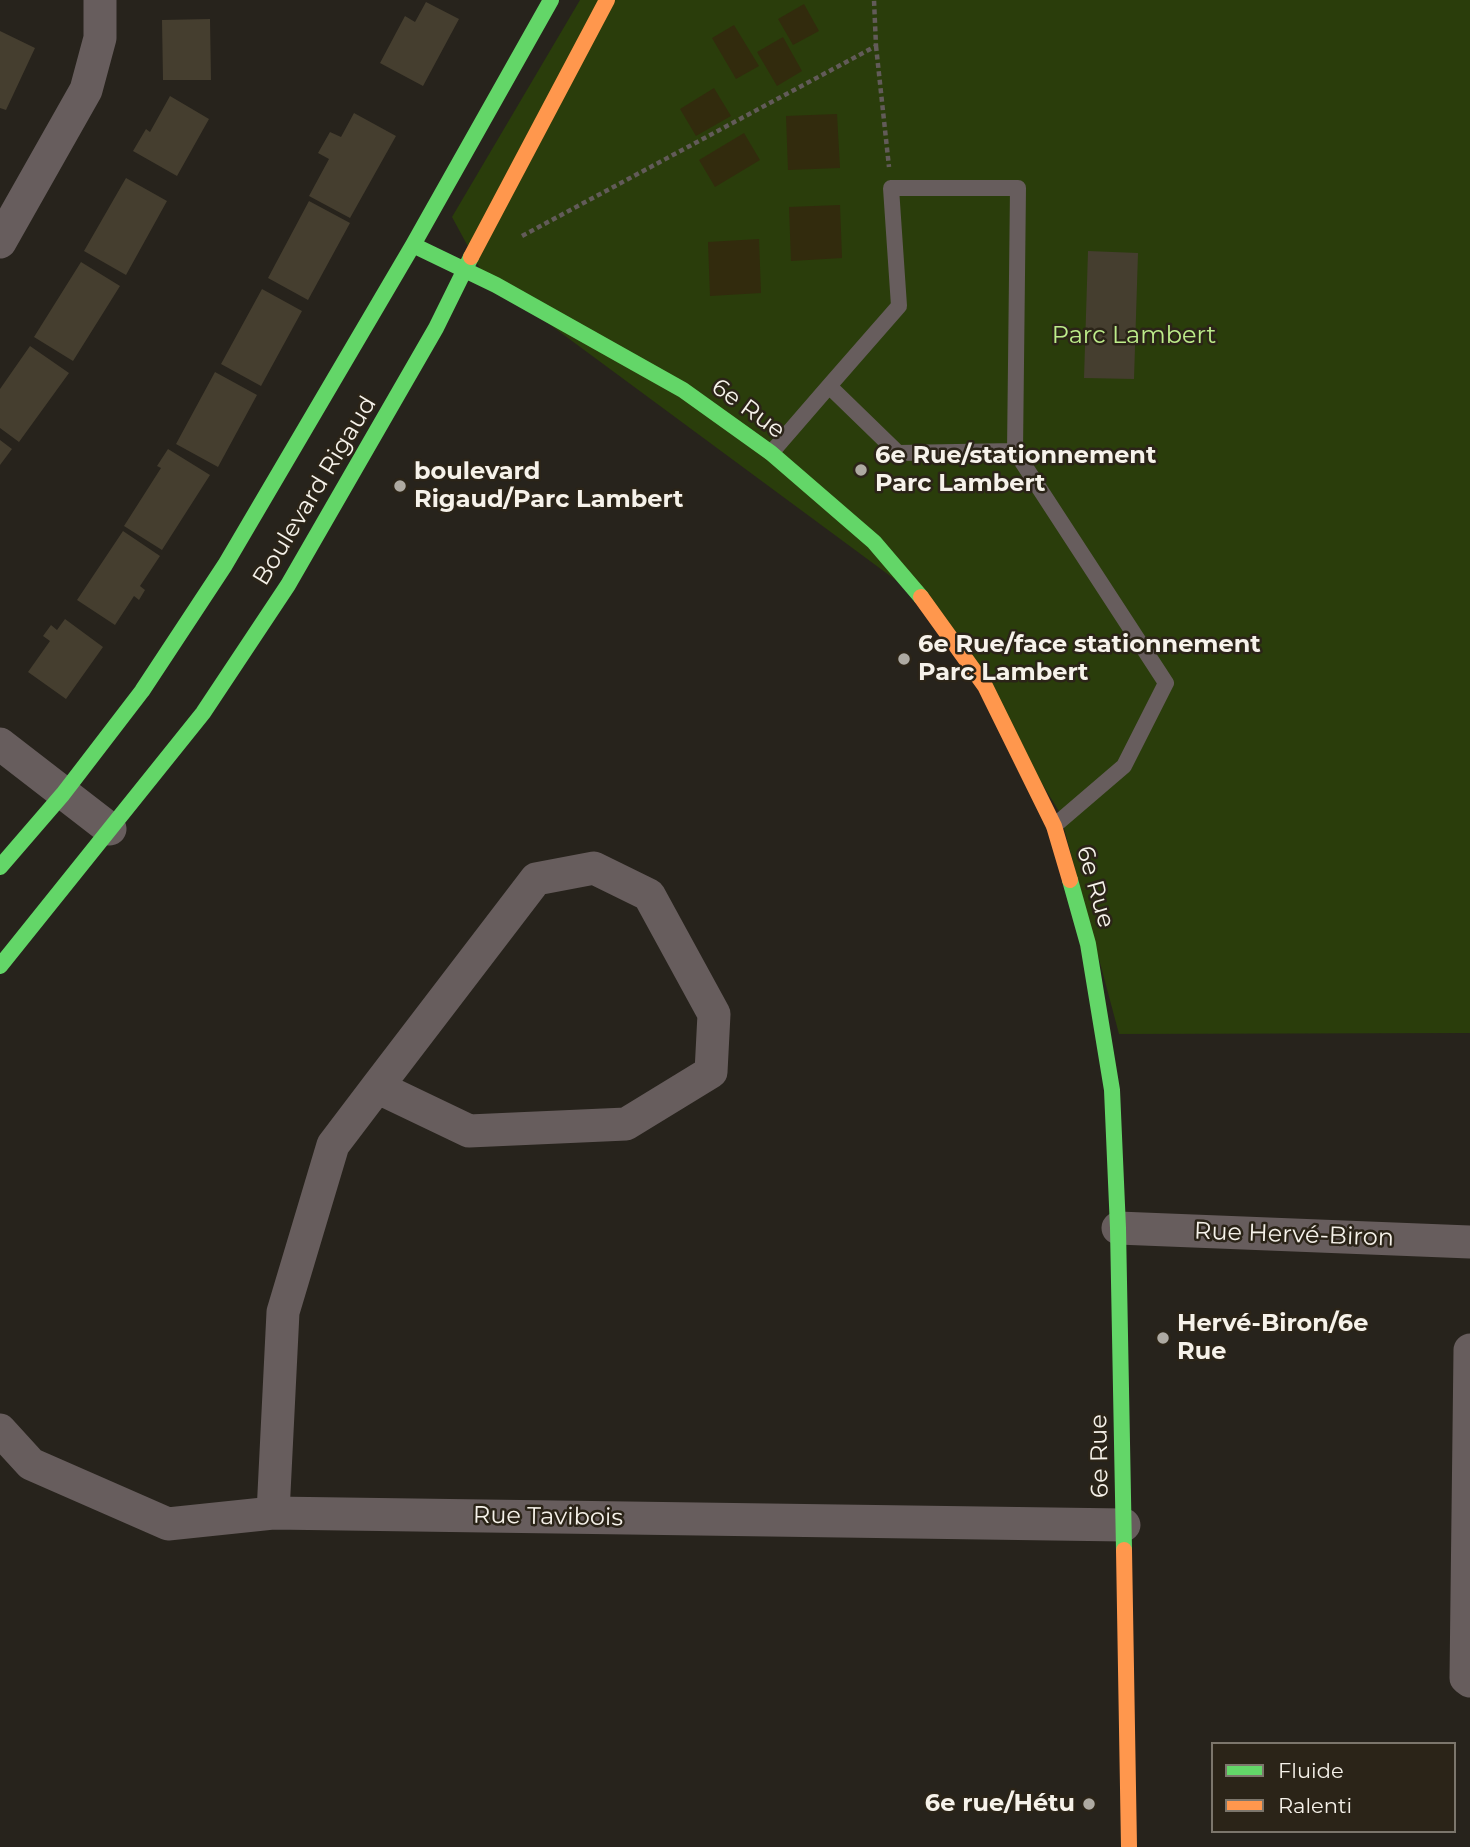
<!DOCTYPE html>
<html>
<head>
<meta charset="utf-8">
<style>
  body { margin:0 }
  #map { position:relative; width:1470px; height:1847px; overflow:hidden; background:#27231c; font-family:Montserrat,sans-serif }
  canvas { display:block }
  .legend { position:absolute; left:1211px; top:1742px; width:245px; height:91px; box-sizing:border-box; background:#2b2418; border:2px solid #7c766c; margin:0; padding:9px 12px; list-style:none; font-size:21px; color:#f6f2ea }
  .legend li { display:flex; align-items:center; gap:14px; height:35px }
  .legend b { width:35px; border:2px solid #7c766c }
</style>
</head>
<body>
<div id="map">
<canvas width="1470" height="1847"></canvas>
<ul class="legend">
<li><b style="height:9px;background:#63d668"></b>Fluide</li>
<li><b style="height:9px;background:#ff974d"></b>Ralenti</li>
</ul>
</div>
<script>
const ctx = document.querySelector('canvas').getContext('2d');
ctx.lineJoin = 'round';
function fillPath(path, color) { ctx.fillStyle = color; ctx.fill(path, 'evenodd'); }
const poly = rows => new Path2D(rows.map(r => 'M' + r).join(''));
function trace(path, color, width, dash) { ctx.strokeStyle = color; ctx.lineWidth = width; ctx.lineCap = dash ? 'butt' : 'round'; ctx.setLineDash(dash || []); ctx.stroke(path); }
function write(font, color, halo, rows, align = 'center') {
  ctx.font = font + ' Montserrat,sans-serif'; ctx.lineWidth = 5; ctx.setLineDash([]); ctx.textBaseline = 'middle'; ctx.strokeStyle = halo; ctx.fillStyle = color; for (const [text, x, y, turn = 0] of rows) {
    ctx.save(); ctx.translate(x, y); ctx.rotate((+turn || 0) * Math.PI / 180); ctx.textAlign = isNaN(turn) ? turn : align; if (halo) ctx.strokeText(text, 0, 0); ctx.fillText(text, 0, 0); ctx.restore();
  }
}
const green = poly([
  [580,0,1470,0,1470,1033,1119,1034,1060,813,935,609,484,276,452,217]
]);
const sand = poly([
  [804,4,819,31,793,45,778,19],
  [734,25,759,66,736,79,712,38],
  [783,37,802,71,777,86,757,52],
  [714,88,731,116,696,136,680,109],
  [837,114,840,168,788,170,786,116],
  [744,133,760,160,715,187,699,160],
  [840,205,842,258,791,261,789,207],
  [759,239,761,293,710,296,708,242]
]);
const building = poly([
  [426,2,459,19,423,86,380,63,405,16,415,22],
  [210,19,211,80,163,80,162,20],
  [0,31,35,48,6,110,0,108],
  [170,96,209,119,177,176,133,151,146,129,150,132],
  [354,113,396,136,350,218,309,196,329,159,318,153,330,132,341,137],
  [126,178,167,201,126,275,84,251],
  [309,201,350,223,308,300,268,278],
  [1088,251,1138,253,1134,379,1084,378],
  [81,262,120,286,73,361,34,337],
  [262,289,302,311,261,386,221,364],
  [30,346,69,373,19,442,0,428,0,389],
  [215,372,257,395,218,467,176,444],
  [0,440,12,449,0,465],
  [168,449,210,475,162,550,124,526,161,468,157,466],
  [123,531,160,556,140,586,145,590,139,600,134,596,115,625,77,600],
  [65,619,103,647,66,699,28,672,50,641,43,636,51,625,57,630]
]);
const path = poly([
  [876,46,889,167],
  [522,236,876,46,874,0]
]);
const lane = poly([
  [1015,451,1166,683,1124,766,1054,826],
  [771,453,829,386,899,306,891,188,1018,188,1015,451,898,453,829,386]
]);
const street = poly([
  [0,242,86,90,100,38,100,0],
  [0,744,110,829],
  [1118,1228,1470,1242],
  [1470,1350,1466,1678,1470,1681],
  [0,1430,31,1464,168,1524,273,1513,1124,1525],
  [273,1513,283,1312,333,1145,377,1087,536,879,594,868,649,895,714,1014,711,1072,626,1124,469,1131,377,1087]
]);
const fast = poly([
  [413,245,496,285,683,390,771,453,874,542,921,597],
  [0,867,63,794,142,691,225,565,413,245,551,0],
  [1070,880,1088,944,1112,1090,1118,1228,1124,1550],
  [0,966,203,713,288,585,436,328,471,257]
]);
const slow = poly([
  [471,257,607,0],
  [921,597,985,686,1054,826,1070,880],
  [1124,1550,1129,1847]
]);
const markers = [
  [861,470,7,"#aeaaa2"],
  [400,486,7,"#aeaaa2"],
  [904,659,7,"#aeaaa2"],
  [1163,1338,7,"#aeaaa2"],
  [1089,1804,7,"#aeaaa2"]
];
const parkNames = [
  ["Parc Lambert",1134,336]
];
const streetNames = [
  ["6e Rue",748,409,36],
  ["Boulevard Rigaud",315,491,-59],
  ["6e Rue",1095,887,74],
  ["Rue Hervé-Biron",1294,1235,2],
  ["6e Rue",1100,1456,-91],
  ["Rue Tavibois",548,1517,1]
];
const poiNames = [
  ["6e Rue/stationnement",875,456],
  ["Parc Lambert",875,484],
  ["boulevard",414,472],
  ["Rigaud/Parc Lambert",414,500],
  ["6e Rue/face stationnement",918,645],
  ["Parc Lambert",918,673],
  ["Hervé-Biron/6e",1177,1324],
  ["Rue",1177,1352],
  ["6e rue/Hétu",1075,1804,"right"]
];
fillPath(green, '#2a3d0b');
fillPath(sand, '#322b0d');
fillPath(building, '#453e2f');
trace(path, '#625b59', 4.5, [5, 3.5]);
trace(lane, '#675d5d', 16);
trace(street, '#675d5d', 33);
trace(fast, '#63d668', 16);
trace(slow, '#ff974d', 16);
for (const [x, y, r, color] of markers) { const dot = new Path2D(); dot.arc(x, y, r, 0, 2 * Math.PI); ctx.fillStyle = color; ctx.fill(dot); trace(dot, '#2b2418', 2.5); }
write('24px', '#bdec8a', '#2b2418', parkNames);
write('24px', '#f6f2ea', '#2b2418', streetNames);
write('bold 24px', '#f6f2ea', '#2b2418', poiNames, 'left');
</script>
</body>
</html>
